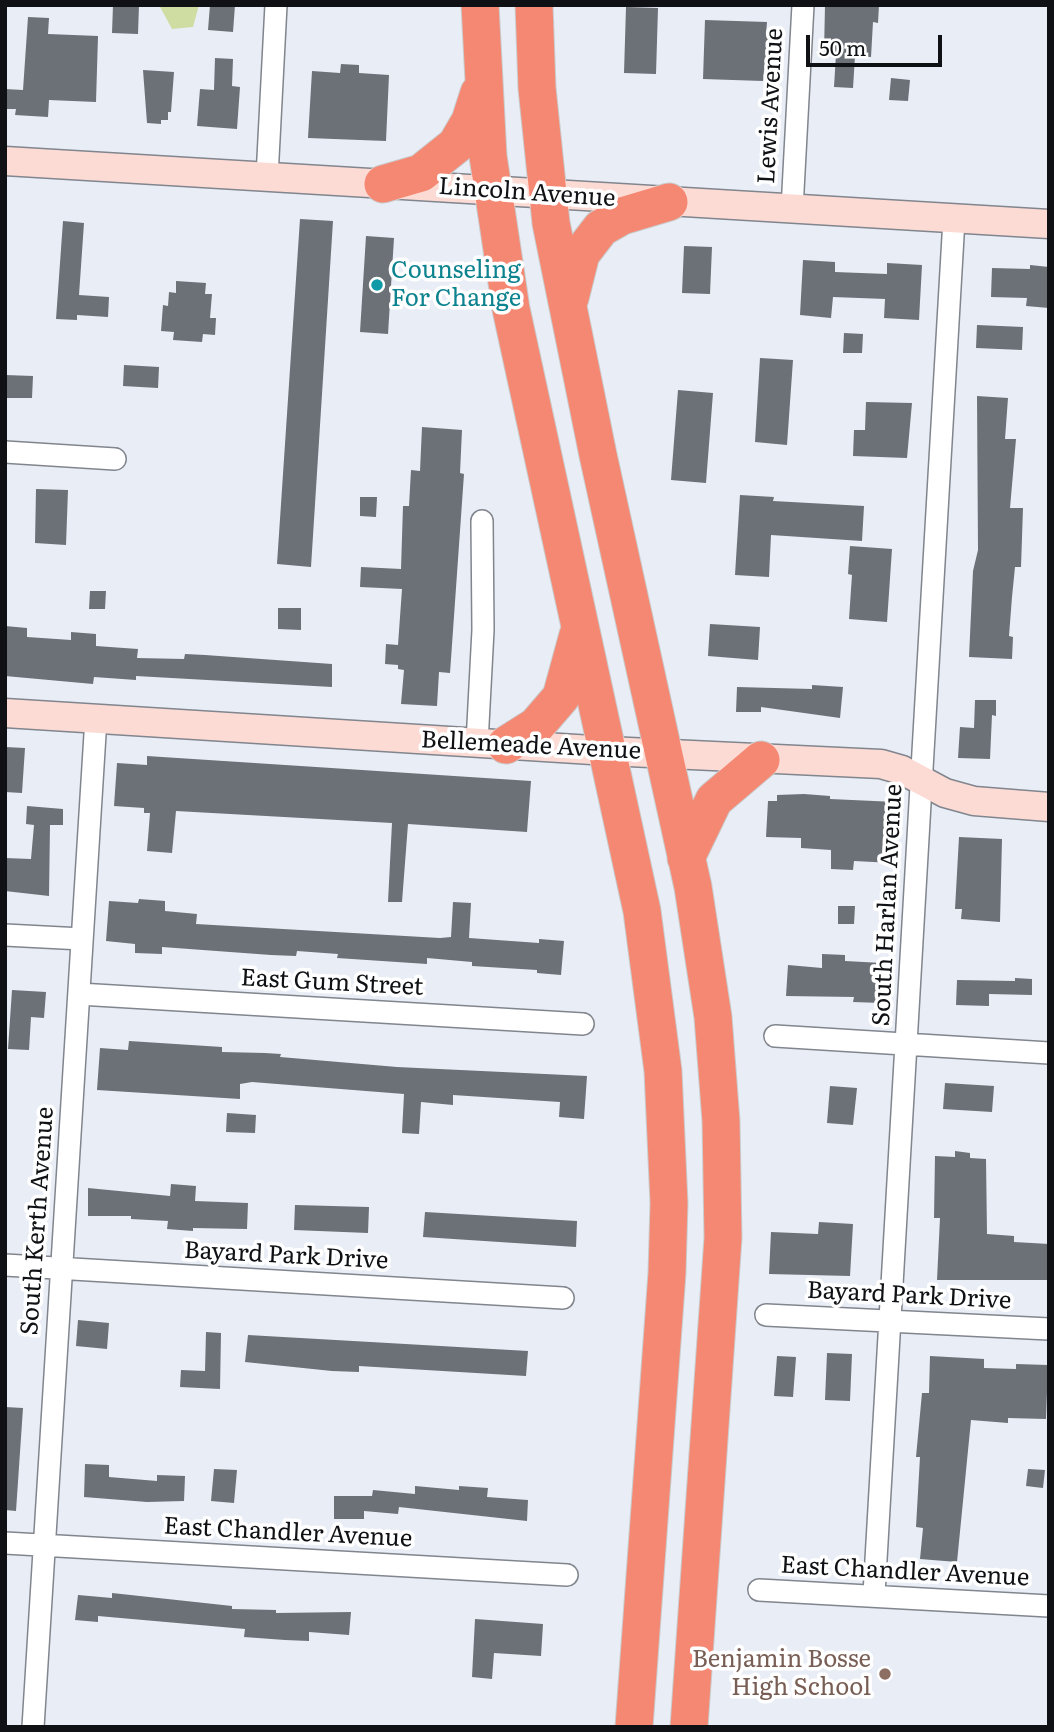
<!DOCTYPE html>
<html>
<head>
<meta charset="utf-8">
<style>
  body { margin:0 }
  #map { position:relative; width:1054px; height:1732px; overflow:hidden; background:#e9edf6; font-family:Literata,serif }
  canvas { display:block }
  .frame { position:absolute; inset:0; border:7px solid #0f1114; pointer-events:none }
  .scale { position:absolute; left:806px; top:35px; width:136px; height:32px; box-sizing:border-box; border:4px solid #0f1114; border-top:0; padding-left:9px; font-size:21px; line-height:24px; white-space:nowrap; color:#0f1114; -webkit-text-stroke:5px #fff; paint-order:stroke }
</style>
</head>
<body>
<div id="map">
<canvas width="1054" height="1732"></canvas>
<div class="frame"></div>
<div class="scale">50 m</div>
</div>
<script>
const ctx = document.querySelector('canvas').getContext('2d');
ctx.lineJoin = 'round';
function fillPath(path, color) { ctx.fillStyle = color; ctx.fill(path, 'evenodd'); }
const poly = rows => new Path2D(rows.map(r => 'M' + r).join(''));
function trace(path, color, width, dash) { ctx.strokeStyle = color; ctx.lineWidth = width; ctx.lineCap = dash ? 'butt' : 'round'; ctx.setLineDash(dash || []); ctx.stroke(path); }
function write(font, color, halo, rows, align = 'center') {
  ctx.font = font + ' Literata,serif'; ctx.lineWidth = 7; ctx.setLineDash([]); ctx.textBaseline = 'middle'; ctx.strokeStyle = halo; ctx.fillStyle = color; for (const [text, x, y, turn = 0] of rows) {
    ctx.save(); ctx.translate(x, y); ctx.rotate((+turn || 0) * Math.PI / 180); ctx.textAlign = isNaN(turn) ? turn : align; if (halo) ctx.strokeText(text, 0, 0); ctx.fillText(text, 0, 0); ctx.restore();
  }
}
const green = poly([
  [159,5,199,5,193,27,172,29]
]);
const building = poly([
  [113,5,139,5,138,34,112,33],
  [210,5,235,5,233,32,208,30],
  [825,5,879,5,878,23,873,22,871,57,855,56,853,88,834,87,836,54,824,53],
  [626,7,658,8,656,74,624,73],
  [28,17,49,18,48,34,98,36,96,102,49,100,48,117,15,115,16,109,5,109,5,89,23,90],
  [705,20,767,22,766,34,776,34,774,71,764,70,763,81,703,79],
  [215,58,233,59,232,86,240,87,237,129,197,126,200,89,214,90],
  [341,64,359,65,359,73,389,75,386,141,308,138,312,71,340,73],
  [143,70,174,72,171,112,168,112,168,120,161,120,161,124,147,123],
  [891,78,910,80,908,101,889,100],
  [300,219,333,221,311,567,277,564],
  [63,221,84,223,79,295,109,297,108,317,77,315,77,320,56,319],
  [366,236,394,238,388,334,360,332],
  [684,246,712,247,710,294,682,293],
  [803,260,835,262,835,272,887,274,887,263,922,265,919,320,884,318,885,299,833,297,831,318,800,315],
  [1030,265,1049,267,1049,308,1026,306,1027,298,991,297,992,268,1030,269],
  [176,281,206,283,205,294,212,294,210,318,216,318,215,335,203,334,202,342,173,340,174,332,161,331,163,305,168,306,169,292,176,293],
  [977,325,1023,327,1022,350,976,348],
  [844,333,863,334,862,353,843,353],
  [760,358,793,360,787,445,755,442],
  [124,365,159,367,158,388,123,386],
  [5,375,33,376,32,398,5,398],
  [678,390,713,393,706,483,671,480],
  [977,396,1008,398,1005,439,1016,439,1010,508,1023,508,1021,567,1015,567,1012,597,1009,636,1013,637,1012,659,969,657,973,571,978,550],
  [866,402,912,403,907,458,853,456,854,430,865,430],
  [422,427,462,430,460,473,464,474,450,673,439,672,437,706,401,704,404,670,398,669,398,665,385,664,386,644,398,645,402,589,360,587,361,567,401,569,403,506,409,506,411,470,420,471],
  [36,489,68,490,66,545,35,543],
  [740,495,774,497,773,501,864,506,862,541,771,535,769,577,735,575],
  [360,497,377,497,376,517,360,516],
  [850,546,892,549,887,622,849,619,852,575,848,574],
  [90,591,106,591,105,609,89,609],
  [278,608,301,608,301,630,278,629],
  [710,624,760,627,758,660,708,656],
  [5,626,27,628,27,637,71,640,71,632,96,634,96,646,138,649,137,658,184,659,185,654,205,655,332,664,332,687,136,676,136,680,94,677,93,684,5,676],
  [812,685,843,687,840,718,761,707,761,712,736,712,737,687,812,689],
  [975,700,996,700,996,716,992,715,990,759,958,758,960,727,974,728],
  [5,747,25,748,22,793,5,792],
  [147,756,531,781,527,832,408,824,402,902,388,902,392,823,176,811,172,853,147,851,150,813,144,813,144,808,114,806,117,763,147,765],
  [804,794,830,796,830,799,896,802,893,863,854,861,853,870,831,869,831,850,801,848,801,838,766,837,768,801,777,801,777,795],
  [27,806,63,809,63,825,50,825,49,896,5,891,5,858,31,859,34,825,26,824],
  [959,837,1002,839,1000,922,961,919,962,909,955,909],
  [139,899,165,901,165,911,197,914,196,924,440,938,451,937,453,902,471,903,469,938,539,943,539,939,564,941,561,975,537,973,537,970,472,966,472,962,427,958,427,964,337,958,338,954,297,951,296,956,271,955,162,947,162,954,135,953,135,944,106,941,109,901,138,903],
  [838,906,855,906,854,924,838,924],
  [822,954,845,955,845,961,882,963,881,1003,853,1002,854,997,786,996,788,965,822,968],
  [1015,978,1032,979,1032,995,989,994,989,1006,956,1005,957,980,1015,981],
  [12,990,46,992,44,1018,31,1017,29,1050,8,1049],
  [129,1041,222,1047,222,1052,265,1053,281,1054,280,1057,397,1067,587,1076,584,1119,559,1117,560,1102,453,1095,453,1105,421,1102,419,1134,402,1133,404,1094,252,1082,240,1084,240,1099,97,1090,100,1048,128,1050],
  [945,1083,994,1086,992,1112,943,1109],
  [830,1086,857,1088,853,1125,827,1123],
  [227,1113,256,1115,255,1133,226,1132],
  [955,1151,970,1153,970,1158,986,1159,987,1234,1014,1236,1014,1242,1049,1244,1049,1280,937,1280,940,1218,934,1218,935,1156,955,1157],
  [171,1184,196,1186,195,1201,248,1203,247,1229,193,1228,193,1231,167,1229,168,1221,131,1219,131,1216,88,1216,88,1188,170,1196],
  [295,1205,369,1207,368,1233,294,1230],
  [425,1212,577,1221,576,1247,423,1237],
  [819,1222,853,1224,850,1276,769,1274,771,1232,818,1234],
  [78,1320,109,1323,107,1349,76,1346],
  [206,1332,221,1333,220,1389,180,1387,181,1370,205,1371],
  [248,1335,528,1351,526,1376,359,1366,359,1372,332,1371,245,1362],
  [827,1353,852,1354,850,1401,825,1400],
  [777,1356,796,1357,793,1397,774,1396],
  [930,1356,984,1359,984,1368,1016,1369,1016,1364,1048,1365,1046,1419,1008,1418,1008,1423,971,1420,957,1562,920,1559,923,1528,916,1527,920,1457,916,1457,922,1393,929,1393],
  [5,1407,23,1408,16,1511,5,1510],
  [85,1464,109,1465,109,1477,157,1481,157,1475,185,1476,184,1501,147,1502,84,1497],
  [214,1469,237,1470,234,1503,211,1501],
  [1028,1469,1045,1470,1043,1488,1026,1486],
  [415,1486,459,1490,459,1486,488,1488,487,1497,528,1500,527,1521,399,1507,398,1514,364,1511,364,1519,334,1519,334,1496,372,1496,373,1490,415,1494],
  [112,1593,232,1606,232,1609,276,1610,276,1613,351,1612,349,1635,309,1632,309,1641,285,1640,244,1637,245,1629,98,1616,98,1622,75,1620,78,1595,112,1598],
  [475,1619,543,1624,541,1656,494,1653,492,1679,472,1677]
]);
const street = poly([
  [267,177,276,5],
  [792,209,803,5],
  [5,452,115,459],
  [477,743,483,630,482,521],
  [5,935,82,939],
  [79,994,583,1024],
  [775,1036,1049,1053],
  [5,1265,563,1298],
  [766,1315,1049,1329],
  [5,1543,567,1575],
  [759,1590,1049,1606],
  [874,1594,954,219],
  [33,1727,96,718]
]);
const secondary = poly([
  [5,161,1049,224],
  [5,713,608,751,881,764,902,770,945,793,974,801,1049,807]
]);
const highway = poly([
  [480,5,488,156,511,309,642,911,663,1071,669,1203,667,1273,634,1727],
  [534,5,537,88,551,223,598,455,693,887,713,1017,721,1121,723,1238,689,1727],
  [383,184,421,173,456,145,470,121,479,93],
  [570,298,581,254,601,228,622,216,669,202],
  [506,745,536,726,561,697,578,635],
  [686,858,714,800,761,760]
]);
const markers = [
  [377,285,7,"#0f9aa8"],
  [885,1674,7,"#8d6e63"]
];
const streetNames = [
  ["Lewis Avenue",771,106,-87],
  ["Lincoln Avenue",527,193,4],
  ["Bellemeade Avenue",531,746,3],
  ["South Harlan Avenue",888,905,-87],
  ["East Gum Street",332,983,3],
  ["South Kerth Avenue",38,1221,-86],
  ["Bayard Park Drive",286,1256,3],
  ["Bayard Park Drive",909,1296,3],
  ["East Chandler Avenue",288,1533,3],
  ["East Chandler Avenue",905,1572,3]
];
const cultureNames = [
  ["Counseling",391,271],
  ["For Change",391,299]
];
const educationNames = [
  ["Benjamin Bosse",871,1660],
  ["High School",871,1688]
];
fillPath(green, '#cfdda2');
fillPath(building, '#6c7077');
trace(street, '#81858d', 24);
trace(secondary, '#81858d', 31);
trace(highway, '#cacbcb', 39);
trace(street, '#fff', 21);
trace(secondary, '#fcdbd5', 28);
trace(highway, '#f58873', 37);
for (const [x, y, r, color] of markers) { const dot = new Path2D(); dot.arc(x, y, r, 0, 2 * Math.PI); ctx.fillStyle = color; ctx.fill(dot); trace(dot, '#fff', 2.5); }
write('24px', '#0f1114', '#fff', streetNames);
write('24px', '#0d838f', '#fff', cultureNames, 'left');
write('24px', '#785e54', '#fff', educationNames, 'right');
</script>
</body>
</html>
